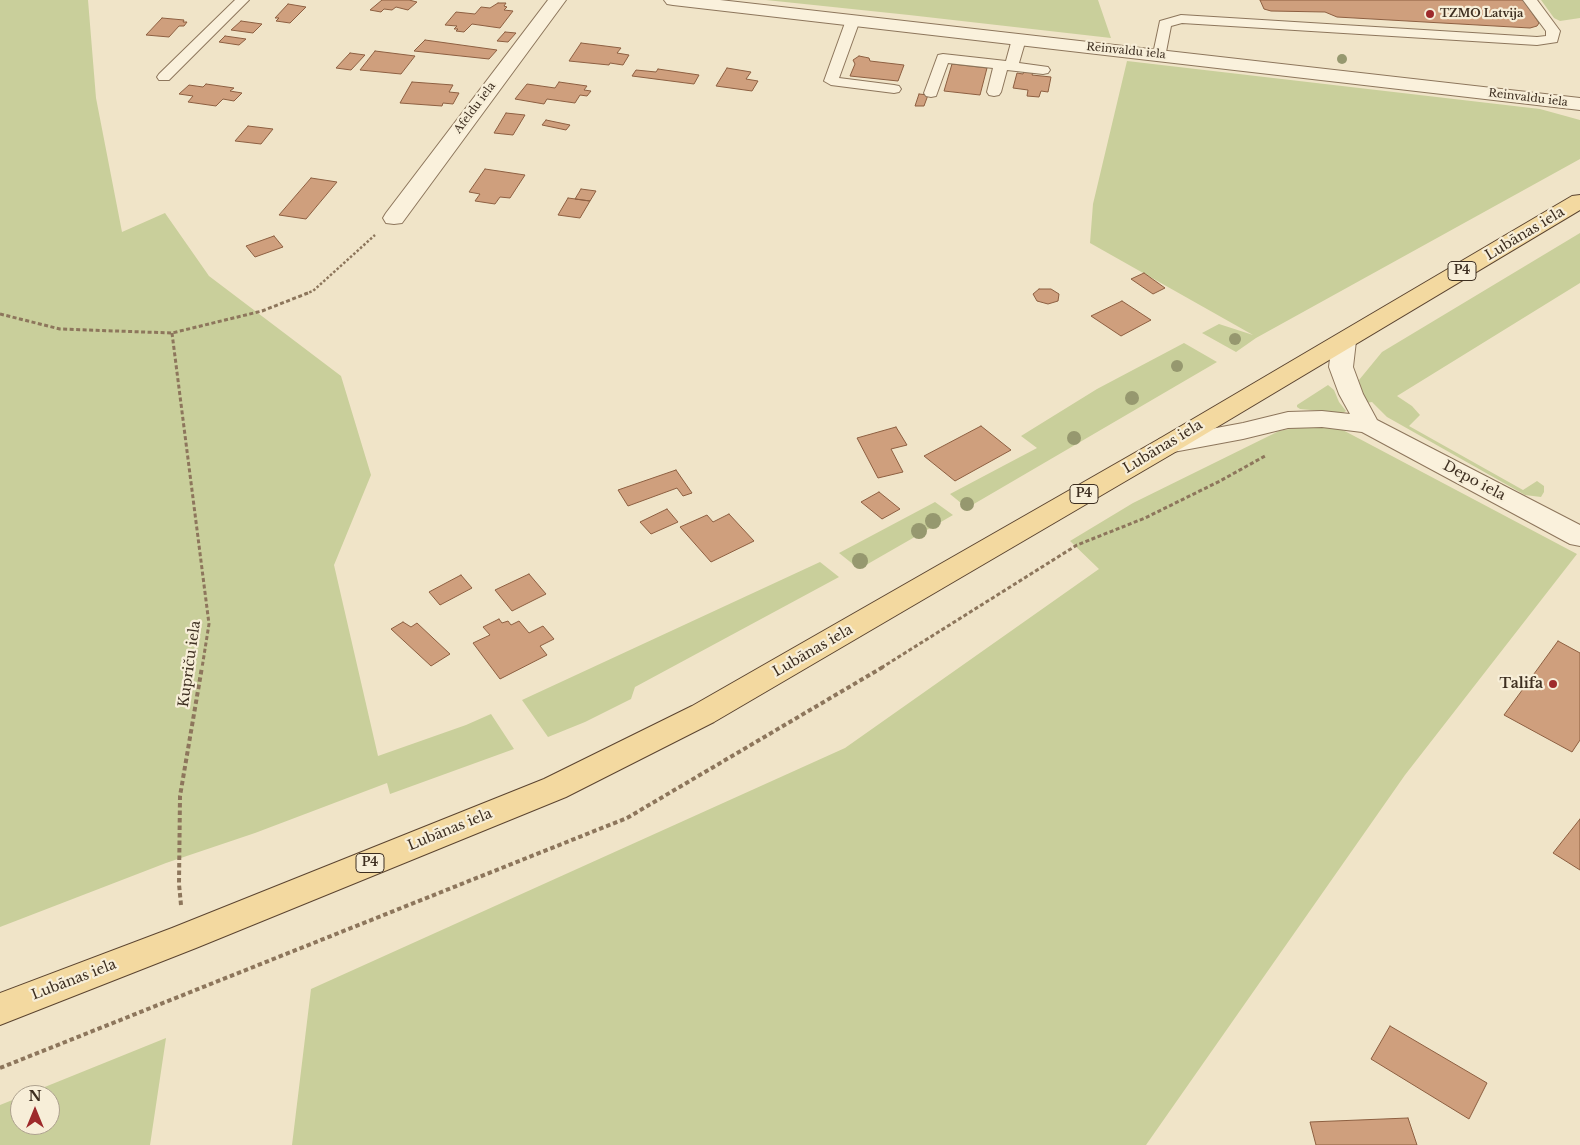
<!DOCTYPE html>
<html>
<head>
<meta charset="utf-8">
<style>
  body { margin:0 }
  #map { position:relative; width:1580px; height:1145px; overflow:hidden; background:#f0e4c8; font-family:"Libre Baskerville",serif }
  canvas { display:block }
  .north { position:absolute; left:10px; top:1085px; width:50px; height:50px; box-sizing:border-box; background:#f7eed8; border:1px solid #ada18e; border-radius:50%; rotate:0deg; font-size:14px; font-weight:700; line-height:20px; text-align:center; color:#3d2e20 }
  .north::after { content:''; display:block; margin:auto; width:18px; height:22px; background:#9e2a2b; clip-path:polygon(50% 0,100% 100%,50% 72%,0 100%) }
</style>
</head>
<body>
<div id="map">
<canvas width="1580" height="1145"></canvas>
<div class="north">N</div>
</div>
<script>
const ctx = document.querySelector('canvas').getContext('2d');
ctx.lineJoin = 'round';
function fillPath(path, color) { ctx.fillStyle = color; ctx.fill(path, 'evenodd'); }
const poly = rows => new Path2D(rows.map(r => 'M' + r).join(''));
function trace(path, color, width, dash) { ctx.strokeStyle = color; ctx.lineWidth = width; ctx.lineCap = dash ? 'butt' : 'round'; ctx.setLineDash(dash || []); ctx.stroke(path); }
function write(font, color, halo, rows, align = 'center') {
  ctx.font = font + ' "Libre Baskerville",serif'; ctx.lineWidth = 4.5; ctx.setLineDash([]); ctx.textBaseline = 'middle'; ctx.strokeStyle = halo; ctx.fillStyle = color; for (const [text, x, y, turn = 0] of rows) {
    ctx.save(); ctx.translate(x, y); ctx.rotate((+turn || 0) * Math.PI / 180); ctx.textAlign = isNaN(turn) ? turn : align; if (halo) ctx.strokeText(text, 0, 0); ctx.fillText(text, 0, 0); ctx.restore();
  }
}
const green = poly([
  [0,0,88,0,96,98,122,232,165,213,209,276,341,376,371,475,334,565,378,756,466,725,491,714,514,749,390,794,387,783,255,833,166,863,0,927],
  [766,0,1098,0,1111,38,909,15],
  [1541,0,1580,0,1580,18,1560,21,1554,18],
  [1127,61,1540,109,1580,120,1580,159,1256,338,1236,352,1202,333,1219,324,1253,335,1090,243,1093,204],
  [1580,233,1580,283,1397,396,1412,406,1420,415,1409,426,1523,490,1537,481,1544,486,1544,492,1541,497,1525,495,1387,417,1372,402,1366,403,1361,392,1359,380,1382,352],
  [1184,343,1217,362,967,508,950,494,1037,448,1021,436,1097,389],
  [1328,385,1334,390,1339,402,1346,411,1343,413,1300,409,1297,407,1297,405],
  [1299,427,1339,428,1577,554,1405,775,1146,1145,292,1145,311,989,845,748,1099,569,1070,541,1133,503,1279,431],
  [935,502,953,515,859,569,839,553],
  [820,562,839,577,635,687,631,699,585,722,548,737,522,700],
  [166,1038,150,1145,0,1145,0,1105,20,1097,20,1125,50,1125,50,1095,25,1095]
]);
const building = poly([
  [382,0,409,0,417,2,408,10,396,7,392,10,384,9,381,12,370,10,382,0],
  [1260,0,1523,0,1539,23,1537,26,1530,28,1337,17,1325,12,1271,11,1264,9,1260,0],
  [498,3,506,3,504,6,507,7,504,10,513,11,500,28,472,24,464,32,456,31,458,29,454,29,457,26,445,25,456,12,475,14,481,7,490,8,498,3],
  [288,4,306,7,290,23,276,21,279,18,275,18,288,4],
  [162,18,184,20,183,22,187,22,184,26,179,26,169,37,146,35,162,18],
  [241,21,262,24,253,33,231,30,241,21],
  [505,32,516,33,508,42,497,41,505,32],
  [225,36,246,39,239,45,219,42,225,36],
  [425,40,497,50,489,59,414,51,425,40],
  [581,43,621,48,617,53,629,55,623,65,610,63,609,65,569,61,581,43],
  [375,51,415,56,401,74,360,70,375,51],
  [350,53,365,55,351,70,336,68,350,53],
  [859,56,869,58,870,61,904,65,898,81,850,76,855,64,853,60,859,56],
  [952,64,987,68,980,95,944,91,952,64],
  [727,68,751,72,746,79,758,81,752,91,716,86,727,68],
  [658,69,699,75,694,84,632,76,636,70,656,72,658,69],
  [1024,71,1033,72,1032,75,1051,77,1048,92,1041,91,1039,97,1027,96,1028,90,1013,88,1017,73,1023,74,1024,71],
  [412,82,453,85,449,92,459,93,453,104,443,103,442,106,400,103,412,82],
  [559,82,587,86,584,90,591,91,587,96,580,95,575,103,547,99,544,104,515,99,527,84,555,88,559,82],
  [206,84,234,88,230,91,242,93,234,101,223,99,216,106,188,102,193,96,179,94,189,85,203,87,206,84],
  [919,94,928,95,924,106,915,106,919,94],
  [506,113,525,115,513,135,494,133,506,113],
  [546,120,570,125,566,130,542,125,546,120],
  [248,126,273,129,261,144,235,141,248,126],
  [485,169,525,175,510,198,500,197,495,204,475,201,480,194,469,192,485,169],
  [311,178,337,182,306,219,279,215,311,178],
  [581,189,596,191,590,201,575,199,581,189],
  [568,198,590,201,580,218,558,215,568,198],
  [274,236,283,247,255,257,246,246,274,236],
  [1144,273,1165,288,1153,294,1131,279,1144,273],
  [1039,289,1051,289,1059,294,1058,301,1048,304,1037,301,1033,294,1039,289],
  [1122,301,1151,320,1121,336,1091,316,1122,301],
  [981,426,1011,450,955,481,924,456,981,426],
  [896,427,907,445,891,449,903,472,878,478,857,438,896,427],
  [676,470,692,493,683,496,677,488,628,506,618,490,676,470],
  [879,492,900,509,882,519,861,502,879,492],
  [667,509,678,522,651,534,640,522,667,509],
  [729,514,754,541,711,562,680,527,707,515,713,522,729,514],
  [529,574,546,594,512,611,495,590,529,574],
  [461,575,472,588,440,605,429,592,461,575],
  [499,619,502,623,508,621,511,625,519,621,529,633,543,626,554,639,540,646,547,655,500,679,473,643,490,635,483,627,499,619],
  [403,622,411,627,417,623,450,654,431,666,391,629,403,622],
  [1558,641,1580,653,1580,740,1572,752,1504,715,1558,641],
  [1580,819,1580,870,1553,853,1580,819],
  [1390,1026,1487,1083,1469,1119,1371,1059,1390,1026],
  [1408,1118,1417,1145,1316,1145,1310,1122,1408,1118]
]);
const pathFar2 = poly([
  [305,294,313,291,375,235]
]);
const pathFar1 = poly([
  [0,314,60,329,172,333,262,311,308,293],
  [172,333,209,624,202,668],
  [881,668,1077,545,1145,518,1220,481,1265,456]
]);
const path = poly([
  [181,905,179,884,180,796,202,667],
  [0,1068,627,818,883,667]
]);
const lane = poly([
  [235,0,249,0,169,80,159,80,157,77,159,74,235,0],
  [1523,0,1537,0,1560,31,1557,42,1537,45,1182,23,1171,26,1165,57,1160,58,1153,54,1160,21,1181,15,1537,37,1546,36,1546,31,1523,0],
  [853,16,860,20,839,78,894,85,899,86,901,89,899,92,894,93,831,85,824,81,846,20,853,16],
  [1019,35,1026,39,1019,63,1048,67,1050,70,1048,73,1043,74,1007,70,1001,92,999,95,994,96,989,95,987,92,993,68,948,63,936,96,931,97,926,96,924,93,938,55,943,54,1006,61,1012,39,1019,35]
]);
const street = poly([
  [548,0,566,0,402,223,394,224,386,223,383,218,386,213,548,0],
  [664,0,720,0,1580,98,1580,110,673,5,667,4,664,0],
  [1344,334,1352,336,1356,341,1353,367,1363,394,1377,420,1580,525,1580,546,1570,544,1362,432,1322,427,1288,428,1243,439,1168,453,1159,451,1155,445,1159,439,1168,437,1243,423,1288,412,1322,411,1350,414,1339,394,1329,367,1332,341,1336,336,1344,334]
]);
const primary = poly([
  [1580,195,1580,210,1177,451,714,722,566,797,196,948,0,1025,0,993,172,928,544,779,692,706,1159,439,1572,196,1580,195]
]);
const trees = [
  [1342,59,5],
  [1235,339,6],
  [1177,366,6],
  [1132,398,7],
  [1074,438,7],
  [967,504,7],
  [933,521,8],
  [919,531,8],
  [860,561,8]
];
const markers = [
  [1430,14,5,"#9e2a2b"],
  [1553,684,5,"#9e2a2b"]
];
const farPoinames = [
  ["TZMO Latvija",1440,14]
];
const farStreetnames = [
  ["Reinvaldu iela",1126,51,6],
  ["Reinvaldu iela",1528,98,7],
  ["Afeldu iela",475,108,-53]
];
const shields = [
  [1462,271,28],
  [1084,494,28],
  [370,863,28]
];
const shieldNames = [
  ["P4",1462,271],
  ["P4",1084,494],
  ["P4",370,863]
];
const streetNames = [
  ["Lubānas iela",1525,234,-31],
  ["Lubānas iela",1163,447,-31],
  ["Depo iela",1474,481,28],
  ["Lubānas iela",813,651,-30],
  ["Kupriču iela",190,664,-82],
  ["Lubānas iela",450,830,-22],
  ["Lubānas iela",74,980,-21]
];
const poiNames = [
  ["Talifa",1543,684]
];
fillPath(green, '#c9cf9b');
fillPath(building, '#cf9f7d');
trace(building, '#8d5f41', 1);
trace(lane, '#8d765c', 2);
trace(street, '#8d765c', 2);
trace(primary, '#5b4430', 2);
trace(pathFar2, '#8d765c', 2.5, [2.5, 2]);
trace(pathFar1, '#8d765c', 3, [4, 2.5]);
trace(path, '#8d765c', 4, [4.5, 3]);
fillPath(lane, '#faf1dc');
fillPath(street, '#faf1dc');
fillPath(primary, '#f3d9a0');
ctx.fillStyle = '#96986f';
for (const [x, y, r] of trees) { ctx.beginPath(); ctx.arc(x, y, r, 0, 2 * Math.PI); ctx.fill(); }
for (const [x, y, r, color] of markers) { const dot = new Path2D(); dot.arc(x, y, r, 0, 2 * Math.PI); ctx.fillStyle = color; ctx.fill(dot); trace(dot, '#f7eed8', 2); }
write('bold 11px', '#3d2e20', '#f7eed8', farPoinames, 'left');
write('11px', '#3d2e20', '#f7eed8', farStreetnames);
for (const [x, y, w] of shields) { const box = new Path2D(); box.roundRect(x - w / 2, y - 9.5, w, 19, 4); ctx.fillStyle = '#f7eed8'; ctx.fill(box); trace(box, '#3d2e20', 1); }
write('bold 12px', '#3d2e20', null, shieldNames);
write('14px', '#3d2e20', '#f7eed8', streetNames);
write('bold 14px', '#3d2e20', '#f7eed8', poiNames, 'right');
</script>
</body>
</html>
